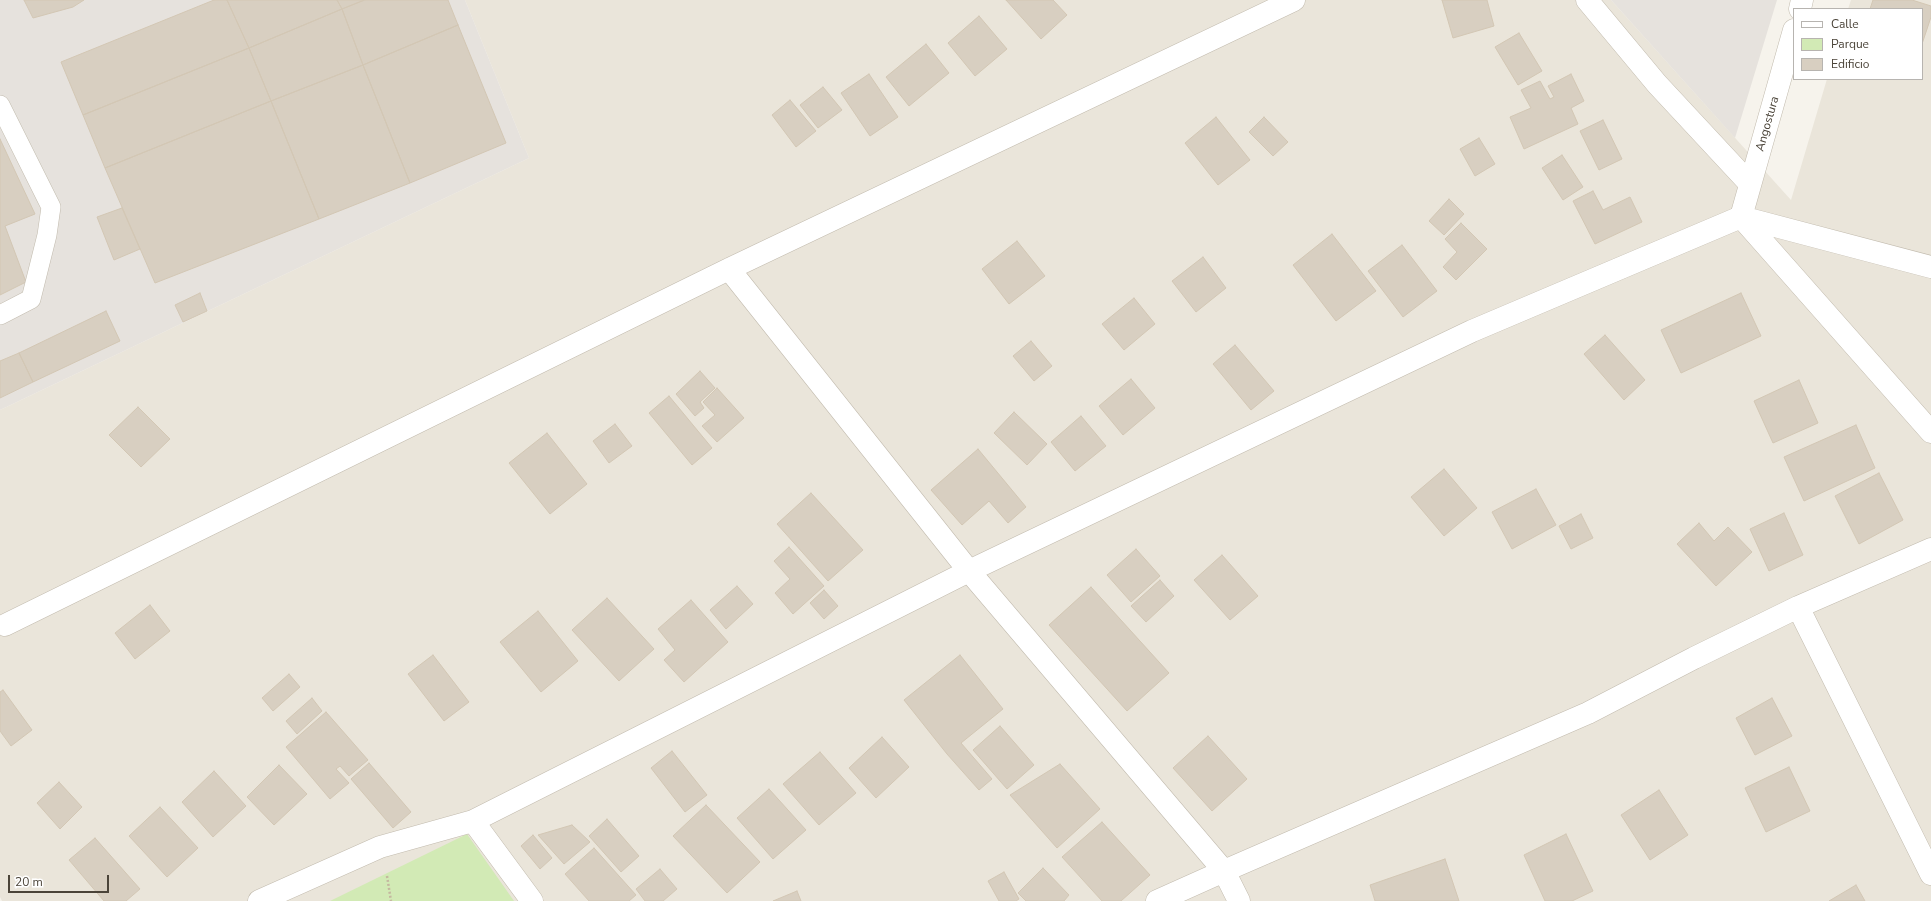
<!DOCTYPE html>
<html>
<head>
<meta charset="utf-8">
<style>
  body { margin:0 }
  #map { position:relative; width:1931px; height:901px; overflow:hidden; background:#f6f3ec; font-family:"Nunito Sans",sans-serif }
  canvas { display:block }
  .legend { position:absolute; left:1793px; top:8px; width:130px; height:72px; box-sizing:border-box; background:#fff; border:1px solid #b7b4b0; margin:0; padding:5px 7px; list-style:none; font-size:12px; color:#4b4439 }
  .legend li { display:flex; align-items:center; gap:8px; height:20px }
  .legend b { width:20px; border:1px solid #b7b4b0 }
  .scale { position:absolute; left:8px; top:875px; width:101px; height:18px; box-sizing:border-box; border:2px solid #4b4439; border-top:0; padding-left:5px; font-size:12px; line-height:14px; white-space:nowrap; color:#4b4439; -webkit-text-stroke:3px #fff; paint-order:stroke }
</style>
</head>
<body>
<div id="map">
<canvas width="1931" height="901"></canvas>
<ul class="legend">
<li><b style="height:5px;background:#fff"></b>Calle</li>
<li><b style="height:11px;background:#d2eab5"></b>Parque</li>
<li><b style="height:11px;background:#d8cfc1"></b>Edificio</li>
</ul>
<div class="scale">20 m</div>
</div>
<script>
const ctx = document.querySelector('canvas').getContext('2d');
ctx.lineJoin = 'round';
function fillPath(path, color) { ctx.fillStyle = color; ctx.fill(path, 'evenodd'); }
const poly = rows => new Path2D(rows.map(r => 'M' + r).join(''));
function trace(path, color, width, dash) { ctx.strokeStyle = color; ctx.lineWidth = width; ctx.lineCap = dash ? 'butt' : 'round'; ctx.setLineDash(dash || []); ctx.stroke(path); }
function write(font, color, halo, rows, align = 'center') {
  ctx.font = font + ' "Nunito Sans",sans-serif'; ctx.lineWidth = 3.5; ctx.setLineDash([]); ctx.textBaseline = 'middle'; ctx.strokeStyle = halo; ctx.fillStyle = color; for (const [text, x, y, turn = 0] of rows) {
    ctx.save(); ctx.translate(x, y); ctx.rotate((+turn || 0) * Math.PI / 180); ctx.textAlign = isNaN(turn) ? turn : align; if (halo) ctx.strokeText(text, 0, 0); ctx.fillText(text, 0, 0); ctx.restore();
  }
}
const residential = poly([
  [465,0,1611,0,1791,200,1827,79,1922,79,1922,9,1848,9,1851,0,1931,0,1931,901,2,901,0,897,0,410,529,158]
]);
const industrial = poly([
  [0,0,465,0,529,158,0,410],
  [1611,0,1777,0,1735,138]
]);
const green = poly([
  [467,834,514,901,330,901]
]);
const building = poly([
  [24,0,84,0,73,7,33,18,24,0],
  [214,0,227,0,249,48,83,115,61,62,214,0],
  [227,0,337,0,342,9,249,48,227,0],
  [337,0,364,0,342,9,337,0],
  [365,0,448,0,458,25,363,65,342,9,365,0],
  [1006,0,1053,0,1067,15,1041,39,1006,0],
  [1442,0,1487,0,1494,26,1453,38,1442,0],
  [1873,0,1912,0,1931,6,1931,17,1922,44,1922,9,1870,9,1873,0],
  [342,9,363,65,271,101,249,48,342,9],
  [979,16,1007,49,975,76,948,43,979,16],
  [458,25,506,143,410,183,363,65,458,25],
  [1519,33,1542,71,1518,85,1495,47,1519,33],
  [926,44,949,73,909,106,886,77,926,44],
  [249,48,271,101,105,168,83,115,249,48],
  [363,65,410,183,319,219,271,101,363,65],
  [869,74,898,117,870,136,841,93,869,74],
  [1571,74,1584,101,1571,108,1578,124,1524,149,1510,117,1531,108,1521,90,1540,81,1550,99,1554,97,1548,86,1571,74],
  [823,87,842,110,818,128,800,105,823,87],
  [790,100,816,131,796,147,772,115,790,100],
  [271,101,319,219,155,283,105,168,271,101],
  [1216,117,1250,160,1218,185,1185,143,1216,117],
  [1264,117,1288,142,1273,156,1249,132,1264,117],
  [1603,120,1622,159,1599,170,1580,131,1603,120],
  [1479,138,1495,164,1475,176,1460,149,1479,138],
  [0,139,35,214,5,226,26,282,0,295,0,139],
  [1562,155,1583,187,1563,200,1542,168,1562,155],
  [1593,191,1603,210,1630,197,1642,222,1595,244,1573,201,1593,191],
  [1449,199,1464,214,1444,235,1429,221,1449,199],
  [122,208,140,249,114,260,97,217,122,208],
  [1461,223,1487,249,1456,280,1443,267,1457,252,1445,239,1461,223],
  [1332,234,1376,291,1336,321,1293,265,1332,234],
  [1017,241,1045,276,1009,304,982,269,1017,241],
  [1402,245,1437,291,1403,317,1368,271,1402,245],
  [1203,257,1226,288,1196,312,1172,281,1203,257],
  [200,293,207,311,183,322,175,305,200,293],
  [1741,293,1761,336,1681,373,1661,330,1741,293],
  [1134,298,1155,324,1124,350,1102,324,1134,298],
  [106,311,120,341,33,382,19,353,106,311],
  [1605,335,1645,380,1624,400,1584,354,1605,335],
  [1031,341,1052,366,1034,381,1013,356,1031,341],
  [1235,345,1274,391,1251,410,1213,364,1235,345],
  [19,353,33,382,0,398,0,361,19,353],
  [700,371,715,388,700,402,704,408,695,416,676,394,700,371],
  [1131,379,1155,408,1123,435,1099,406,1131,379],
  [1799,380,1818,423,1773,443,1754,401,1799,380],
  [717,388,744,418,717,442,702,426,715,415,703,402,717,388],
  [669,396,712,448,692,465,649,413,669,396],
  [138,407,170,439,141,467,109,435,138,407],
  [1014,412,1047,444,1027,465,994,433,1014,412],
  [1081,416,1106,446,1075,471,1051,442,1081,416],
  [615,424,632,446,609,463,593,441,615,424],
  [1856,425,1875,468,1804,501,1784,457,1856,425],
  [547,433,587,484,550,514,509,463,547,433],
  [978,449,1026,507,1008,523,989,501,962,525,931,490,978,449],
  [1444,469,1477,508,1444,536,1411,497,1444,469],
  [1879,473,1903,520,1859,544,1835,496,1879,473],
  [1536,489,1556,525,1512,549,1492,512,1536,489],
  [811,493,863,550,828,581,777,524,811,493],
  [1784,513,1803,555,1769,571,1750,529,1784,513],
  [1581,514,1593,538,1571,549,1559,526,1581,514],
  [1699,523,1714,541,1728,527,1752,552,1716,586,1677,544,1699,523],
  [789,547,824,586,793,614,775,593,790,579,774,561,789,547],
  [1136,549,1160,576,1131,602,1107,575,1136,549],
  [1222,555,1258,596,1230,620,1194,580,1222,555],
  [1160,580,1174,596,1146,622,1131,606,1160,580],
  [737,586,753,604,726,629,710,610,737,586],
  [1091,587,1169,673,1127,711,1049,625,1091,587],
  [824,590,838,606,824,619,810,603,824,590],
  [607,598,654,649,619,681,572,630,607,598],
  [691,600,728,642,684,682,664,660,675,650,658,629,691,600],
  [150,605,170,631,135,659,115,633,150,605],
  [538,611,578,661,541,692,500,642,538,611],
  [433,655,469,702,444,721,408,674,433,655],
  [960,655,1003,709,961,743,992,779,979,790,947,754,904,700,960,655],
  [289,674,300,687,273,711,262,698,289,674],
  [3,690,32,730,11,746,0,731,0,692,3,690],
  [312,698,322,711,297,734,286,721,312,698],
  [1772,698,1792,736,1755,755,1736,718,1772,698],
  [326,712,368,760,349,776,340,766,336,769,349,783,330,799,286,747,326,712],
  [1000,726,1034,765,1007,789,973,750,1000,726],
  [1208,736,1247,779,1212,811,1173,768,1208,736],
  [882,737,909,767,876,798,849,768,882,737],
  [672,751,707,795,685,812,651,768,672,751],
  [820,752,856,793,819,825,783,784,820,752],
  [369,763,411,812,393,828,351,779,369,763],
  [1060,764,1100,809,1057,848,1010,795,1060,764],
  [279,765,307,794,274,825,247,797,279,765],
  [1789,767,1810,811,1766,832,1745,788,1789,767],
  [214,771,246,806,213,837,182,802,214,771],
  [59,782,82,807,60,829,37,803,59,782],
  [769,789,806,830,773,859,737,818,769,789],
  [1659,790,1688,835,1650,860,1621,815,1659,790],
  [706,805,760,862,727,893,673,836,706,805],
  [160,807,198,848,167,877,129,836,160,807],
  [607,819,639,856,621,872,589,836,607,819],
  [1102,822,1150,875,1121,901,1102,901,1062,857,1102,822],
  [572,825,590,842,564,864,538,835,572,825],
  [1566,834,1593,891,1572,901,1545,901,1524,855,1566,834],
  [533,835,552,858,540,869,521,846,533,835],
  [95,838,140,889,126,901,104,901,69,860,95,838],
  [594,848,636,895,629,901,589,901,565,874,594,848],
  [1445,859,1459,901,1375,901,1370,885,1445,859],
  [1043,868,1069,895,1064,901,1026,901,1018,893,1043,868],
  [660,869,677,889,663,901,645,901,636,889,660,869],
  [1004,872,1019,899,1016,901,999,901,988,881,1004,872],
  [1856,885,1865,901,1829,901,1856,885],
  [797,891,801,901,773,901,797,891]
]);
const path = poly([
  [387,876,391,901]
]);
const service = poly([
  [0,105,51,207,47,235,31,299,0,315]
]);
const minor = poly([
  [1587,0,1657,84,1750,184],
  [1800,9,1802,0],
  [1741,217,1931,432],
  [1741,217,1794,30],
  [729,269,969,571,1224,871,1157,901],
  [1798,607,1931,549],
  [5,625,729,269,1294,0],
  [473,821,532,901],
  [259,901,380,847,473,821,969,571,1472,331,1741,217,1931,267],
  [1239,901,1224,871,1588,713,1694,658,1798,607,1931,874]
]);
const streetNames = [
  ["Angostura",1768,124,-74]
];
fillPath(residential, '#eae5da');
fillPath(industrial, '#e6e2dd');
fillPath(green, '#d2eab5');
fillPath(building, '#d8cfc1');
trace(building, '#d3c7b4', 1);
trace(service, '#c2bbae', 20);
trace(minor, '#c2bbae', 23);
trace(path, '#c4b79f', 2.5, [2, 2]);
trace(service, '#fff', 19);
trace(minor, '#fff', 22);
write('12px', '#4b4439', '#fff', streetNames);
</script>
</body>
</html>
